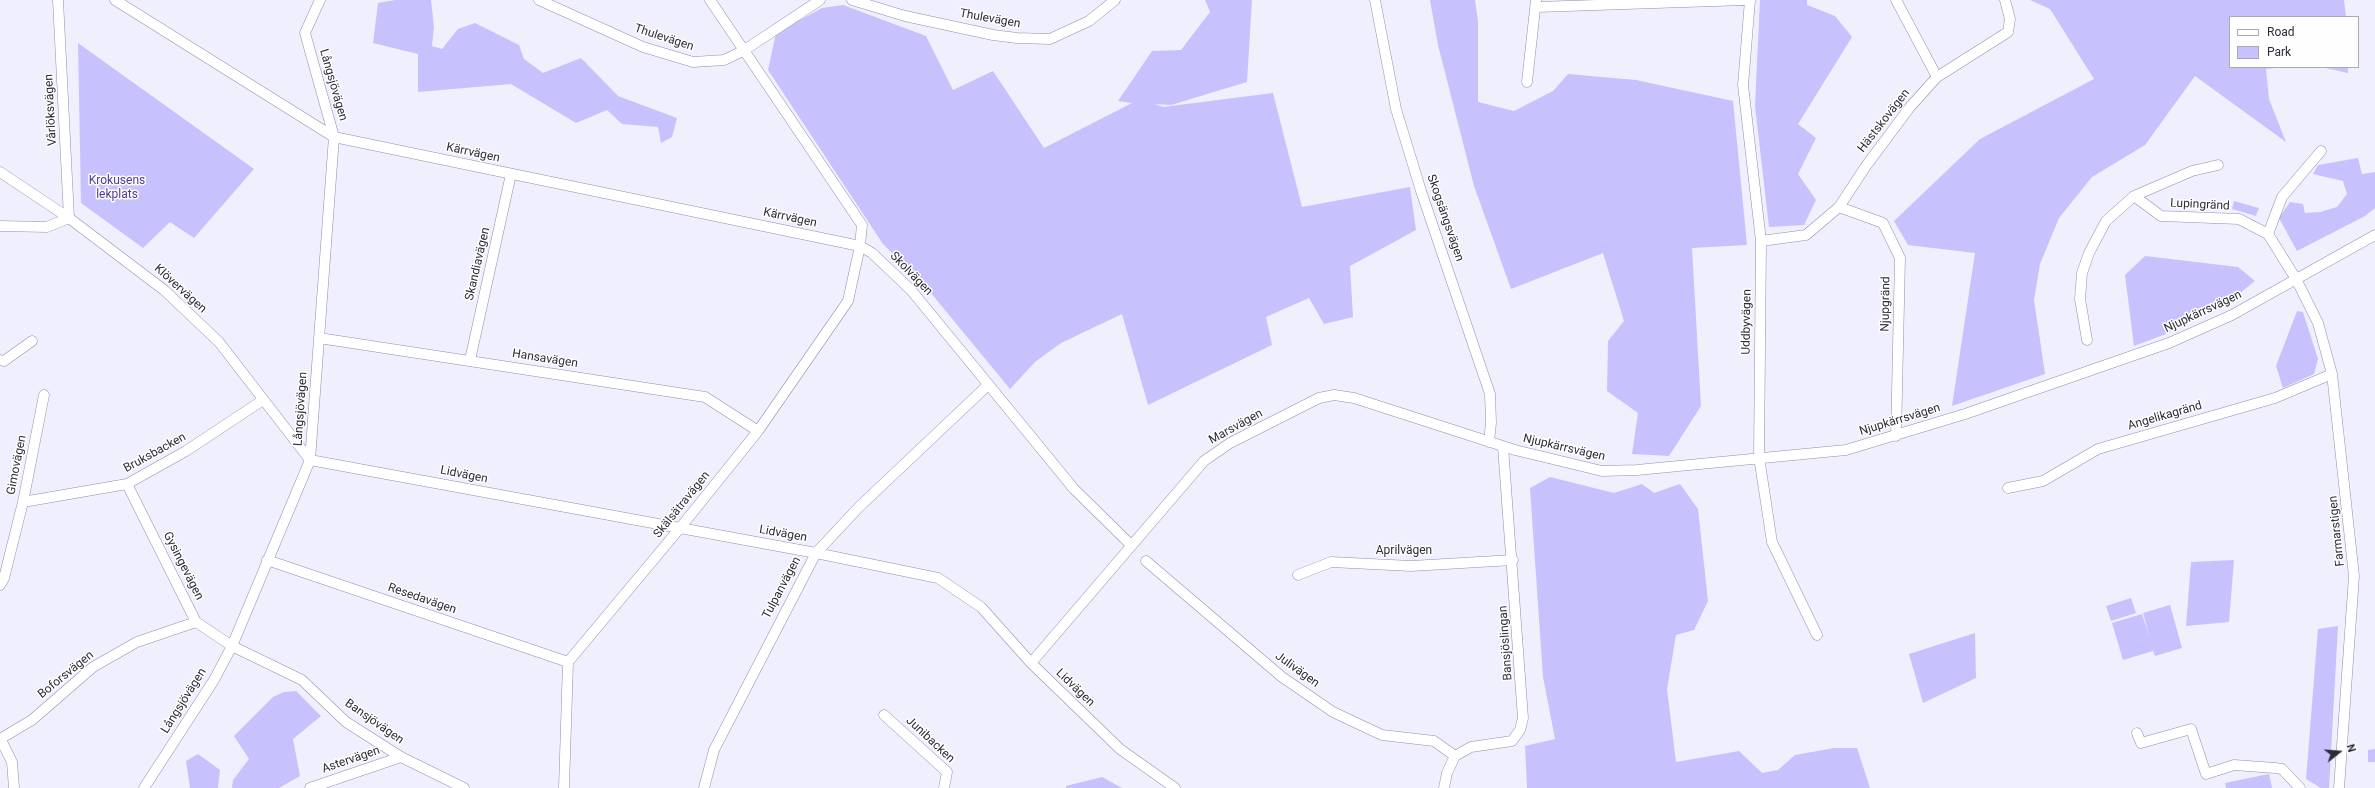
<!DOCTYPE html>
<html>
<head>
<meta charset="utf-8">
<style>
  body { margin:0 }
  #map { position:relative; width:2375px; height:788px; overflow:hidden; background:#f0effd; font-family:Roboto,sans-serif }
  canvas { display:block }
  .legend { position:absolute; left:2229px; top:16px; width:130px; height:52px; box-sizing:border-box; background:#fefefe; border:1px solid #aaaaaf; margin:0; padding:5px 7px; list-style:none; font-size:12px; color:#2c2b38 }
  .legend li { display:flex; align-items:center; gap:8px; height:20px }
  .legend b { width:20px; border:1px solid #aaaaaf }
  .north { position:absolute; left:2319px; top:732px; width:40px; height:40px; -webkit-text-stroke:3px #fefefe; paint-order:stroke; rotate:73deg; font-size:11px; font-weight:700; line-height:16px; text-align:center; color:#2c2b38 }
  .north::after { content:''; display:block; margin:auto; width:14px; height:18px; background:#2c2b38; clip-path:polygon(50% 0,100% 100%,50% 72%,0 100%) }
</style>
</head>
<body>
<div id="map">
<canvas width="2375" height="788"></canvas>
<ul class="legend">
<li><b style="height:5px;background:#fff"></b>Road</li>
<li><b style="height:11px;background:#c7c1fe"></b>Park</li>
</ul>
<div class="north">N</div>
</div>
<script>
const ctx = document.querySelector('canvas').getContext('2d');
ctx.lineJoin = 'round';
function fillPath(path, color) { ctx.fillStyle = color; ctx.fill(path, 'evenodd'); }
const poly = rows => new Path2D(rows.map(r => 'M' + r).join(''));
function trace(path, color, width, dash) { ctx.strokeStyle = color; ctx.lineWidth = width; ctx.lineCap = dash ? 'butt' : 'round'; ctx.setLineDash(dash || []); ctx.stroke(path); }
function write(font, color, halo, rows, align = 'center') {
  ctx.font = font + ' Roboto,sans-serif'; ctx.lineWidth = 3; ctx.setLineDash([]); ctx.textBaseline = 'middle'; ctx.strokeStyle = halo; ctx.fillStyle = color; for (const [text, x, y, turn = 0] of rows) {
    ctx.save(); ctx.translate(x, y); ctx.rotate((+turn || 0) * Math.PI / 180); ctx.textAlign = isNaN(turn) ? turn : align; if (halo) ctx.strokeText(text, 0, 0); ctx.fillText(text, 0, 0); ctx.restore();
  }
}
const green = poly([
  [395,0,431,0,434,27,432,46,442,49,458,29,475,23,519,45,524,59,543,73,581,58,618,96,677,118,672,137,661,143,658,127,622,124,607,110,576,123,511,84,418,92,418,54,373,43,378,3],
  [1205,0,1252,0,1247,82,1171,105,1155,104,1163,107,1273,93,1302,207,1410,187,1416,230,1350,266,1353,317,1324,324,1309,298,1266,317,1272,345,1148,405,1122,314,1061,343,1035,362,1010,389,926,287,883,244,768,70,776,33,822,8,843,5,926,36,953,90,993,71,1044,148,1132,103,1118,101,1152,51,1181,50,1210,12],
  [1430,0,1475,0,1478,21,1478,102,1514,111,1553,91,1568,74,1636,80,1733,101,1747,245,1692,248,1701,406,1669,456,1632,454,1638,413,1607,391,1608,341,1624,321,1603,253,1511,289,1474,186,1438,45],
  [1760,0,1807,0,1807,5,1835,16,1852,37,1798,124,1816,138,1798,174,1816,200,1804,225,1769,227,1755,106],
  [2030,0,2344,0,2346,17,2230,17,2230,67,2284,67,2266,69,2269,99,2286,142,2195,76,2145,145,2092,177,2059,218,2040,264,2034,300,2045,374,1952,406,1975,253,1908,245,1894,221,1980,139,2094,79,2050,9],
  [78,43,254,169,194,238,170,222,143,248,81,203],
  [2321,67,2348,67,2348,73],
  [2358,158,2362,174,2375,172,2375,208,2365,216,2297,251,2279,218,2290,202,2303,204,2305,213,2320,212,2337,207,2347,194,2343,181,2313,174,2318,165],
  [2234,201,2259,208,2256,216,2232,209],
  [2145,256,2238,267,2255,281,2230,301,2166,334,2134,346,2125,275],
  [2297,311,2303,312,2318,359,2314,374,2283,388,2276,366],
  [1550,477,1614,493,1642,484,1654,493,1680,484,1698,509,1708,601,1694,630,1676,635,1667,689,1676,762,1739,751,1762,773,1778,770,1795,755,1834,748,1857,748,1870,788,1527,788,1525,746,1555,739,1543,677,1530,488],
  [2234,560,2229,622,2186,626,2191,562],
  [2131,598,2136,613,2111,621,2106,606],
  [2170,605,2182,648,2155,656,2153,651,2123,660,2112,623,2142,614,2150,638,2143,613],
  [2338,626,2329,788,2321,788,2306,779,2318,629],
  [1975,633,1976,678,1923,703,1909,654],
  [296,691,321,716,293,739,300,776,279,788,232,788,233,780,249,759,234,736,273,697,284,692],
  [2375,749,2375,762,2368,762,2368,750],
  [198,754,220,770,218,788,190,788,186,761],
  [2269,774,2272,788,2226,788,2225,783],
  [1102,777,1122,788,1066,788,1066,786]
]);
const minor = poly([
  [115,0,334,137,860,246,872,253,911,290,1074,489,1131,545],
  [539,0,643,47,693,62,724,60,743,51,820,0],
  [852,0,905,16,993,35,1017,38,1050,39,1089,21,1115,0],
  [1375,0,1396,109,1421,191,1490,394,1491,423,1489,442],
  [1750,0,1743,85,1761,241,1759,457,1772,542,1817,635],
  [1896,0,1937,77],
  [1537,7,1744,0],
  [1527,82,1536,0],
  [2321,151,2282,197,2268,234,2296,279,2318,323,2332,374,2354,576,2339,788],
  [0,172,69,218,164,290,219,342,310,460,816,553,938,578,981,607,1031,663,1120,749,1175,788],
  [2134,196,2161,216,2239,219,2268,234],
  [1839,207,1883,223,1900,258,1896,436],
  [0,226,47,227,69,218,58,0],
  [1761,241,1806,235,1839,207,1866,166,1910,107,1937,77,2008,32,2010,19,2005,0],
  [319,338,705,397,758,431],
  [2087,340,2080,299,2082,273,2089,253,2106,221,2134,196,2192,171,2218,165],
  [0,360,4,361,32,341],
  [470,360,511,174],
  [127,484,196,622,232,646,302,680,346,722,401,757,464,788],
  [2008,488,2043,481,2098,449,2275,398,2332,374],
  [23,502,127,484,186,451,263,400],
  [267,560,568,662],
  [1146,561,1282,677,1333,712,1382,735,1434,741,1455,756],
  [1298,575,1331,562,1411,566,1513,560],
  [0,585,4,578,23,502,44,395],
  [1031,663,1204,461,1230,443,1319,398,1334,395,1354,398,1515,450,1602,471,1637,470,1846,450,1965,414,2169,343,2232,315,2375,235],
  [884,715,947,772,944,788],
  [2137,733,2141,743,2191,729,2206,774,2234,765,2275,768,2282,769,2300,788],
  [0,738,12,762,14,788],
  [0,739,32,720,93,667,137,642,196,622],
  [144,788,214,680,232,646,310,460,334,137,305,33,320,0],
  [310,788,401,757],
  [564,788,568,662,680,528,758,431,848,301,860,246,862,225,710,0],
  [704,788,714,750,816,553,859,507,988,385],
  [1444,788,1447,773,1455,756,1471,747,1512,741,1520,730,1523,718,1503,447]
]);
const streetNames = [
  ["Thulevägen",990,19,10],
  ["Thulevägen",664,38,18],
  ["Långsjövägen",333,85,74],
  ["Vårlöksvägen",51,110,-93],
  ["Hästskovägen",1884,121,-52],
  ["Kärrvägen",473,153,12],
  ["Lupingränd",2200,205,3],
  ["Kärrvägen",790,218,12],
  ["Skogsängsvägen",1445,218,71],
  ["Skandiavägen",478,264,-77],
  ["Skolvägen",911,274,46],
  ["Klövervägen",180,289,42],
  ["Njupgränd",1886,304,-89],
  ["Njupkärrsvägen",2203,312,-25],
  ["Uddbyvägen",1747,322,-89],
  ["Hansavägen",545,359,9],
  ["Långsjövägen",301,409,-86],
  ["Angelikagränd",2165,416,-16],
  ["Njupkärrsvägen",1900,420,-17],
  ["Marsvägen",1236,427,-29],
  ["Njupkärrsvägen",1564,448,13],
  ["Bruksbacken",155,453,-29],
  ["Gimovägen",17,465,-79],
  ["Lidvägen",464,475,11],
  ["Skälsätravägen",682,505,-51],
  ["Farmarstigen",2337,531,-96],
  ["Lidvägen",783,534,10],
  ["Aprilvägen",1404,551],
  ["Gysingevägen",183,566,63],
  ["Tulpanvägen",782,588,-62],
  ["Resedavägen",422,599,19],
  ["Bansjöslingan",1506,643,-94],
  ["Julivägen",1297,670,36],
  ["Boforsvägen",66,675,-39],
  ["Lidvägen",1075,688,44],
  ["Långsjövägen",184,701,-58],
  ["Bansjövägen",374,722,35],
  ["Junibacken",930,740,43],
  ["Astervägen",351,760,-19]
];
const parkNames = [
  ["Krokusens",117,181],
  ["lekplats",117,195]
];
fillPath(green, '#c7c1fe');
trace(minor, '#918eae', 11);
trace(minor, '#fff', 10);
write('12px', '#2c2b38', '#fefefe', streetNames);
write('12px', '#4e3a95', '#fefefe', parkNames);
</script>
</body>
</html>
